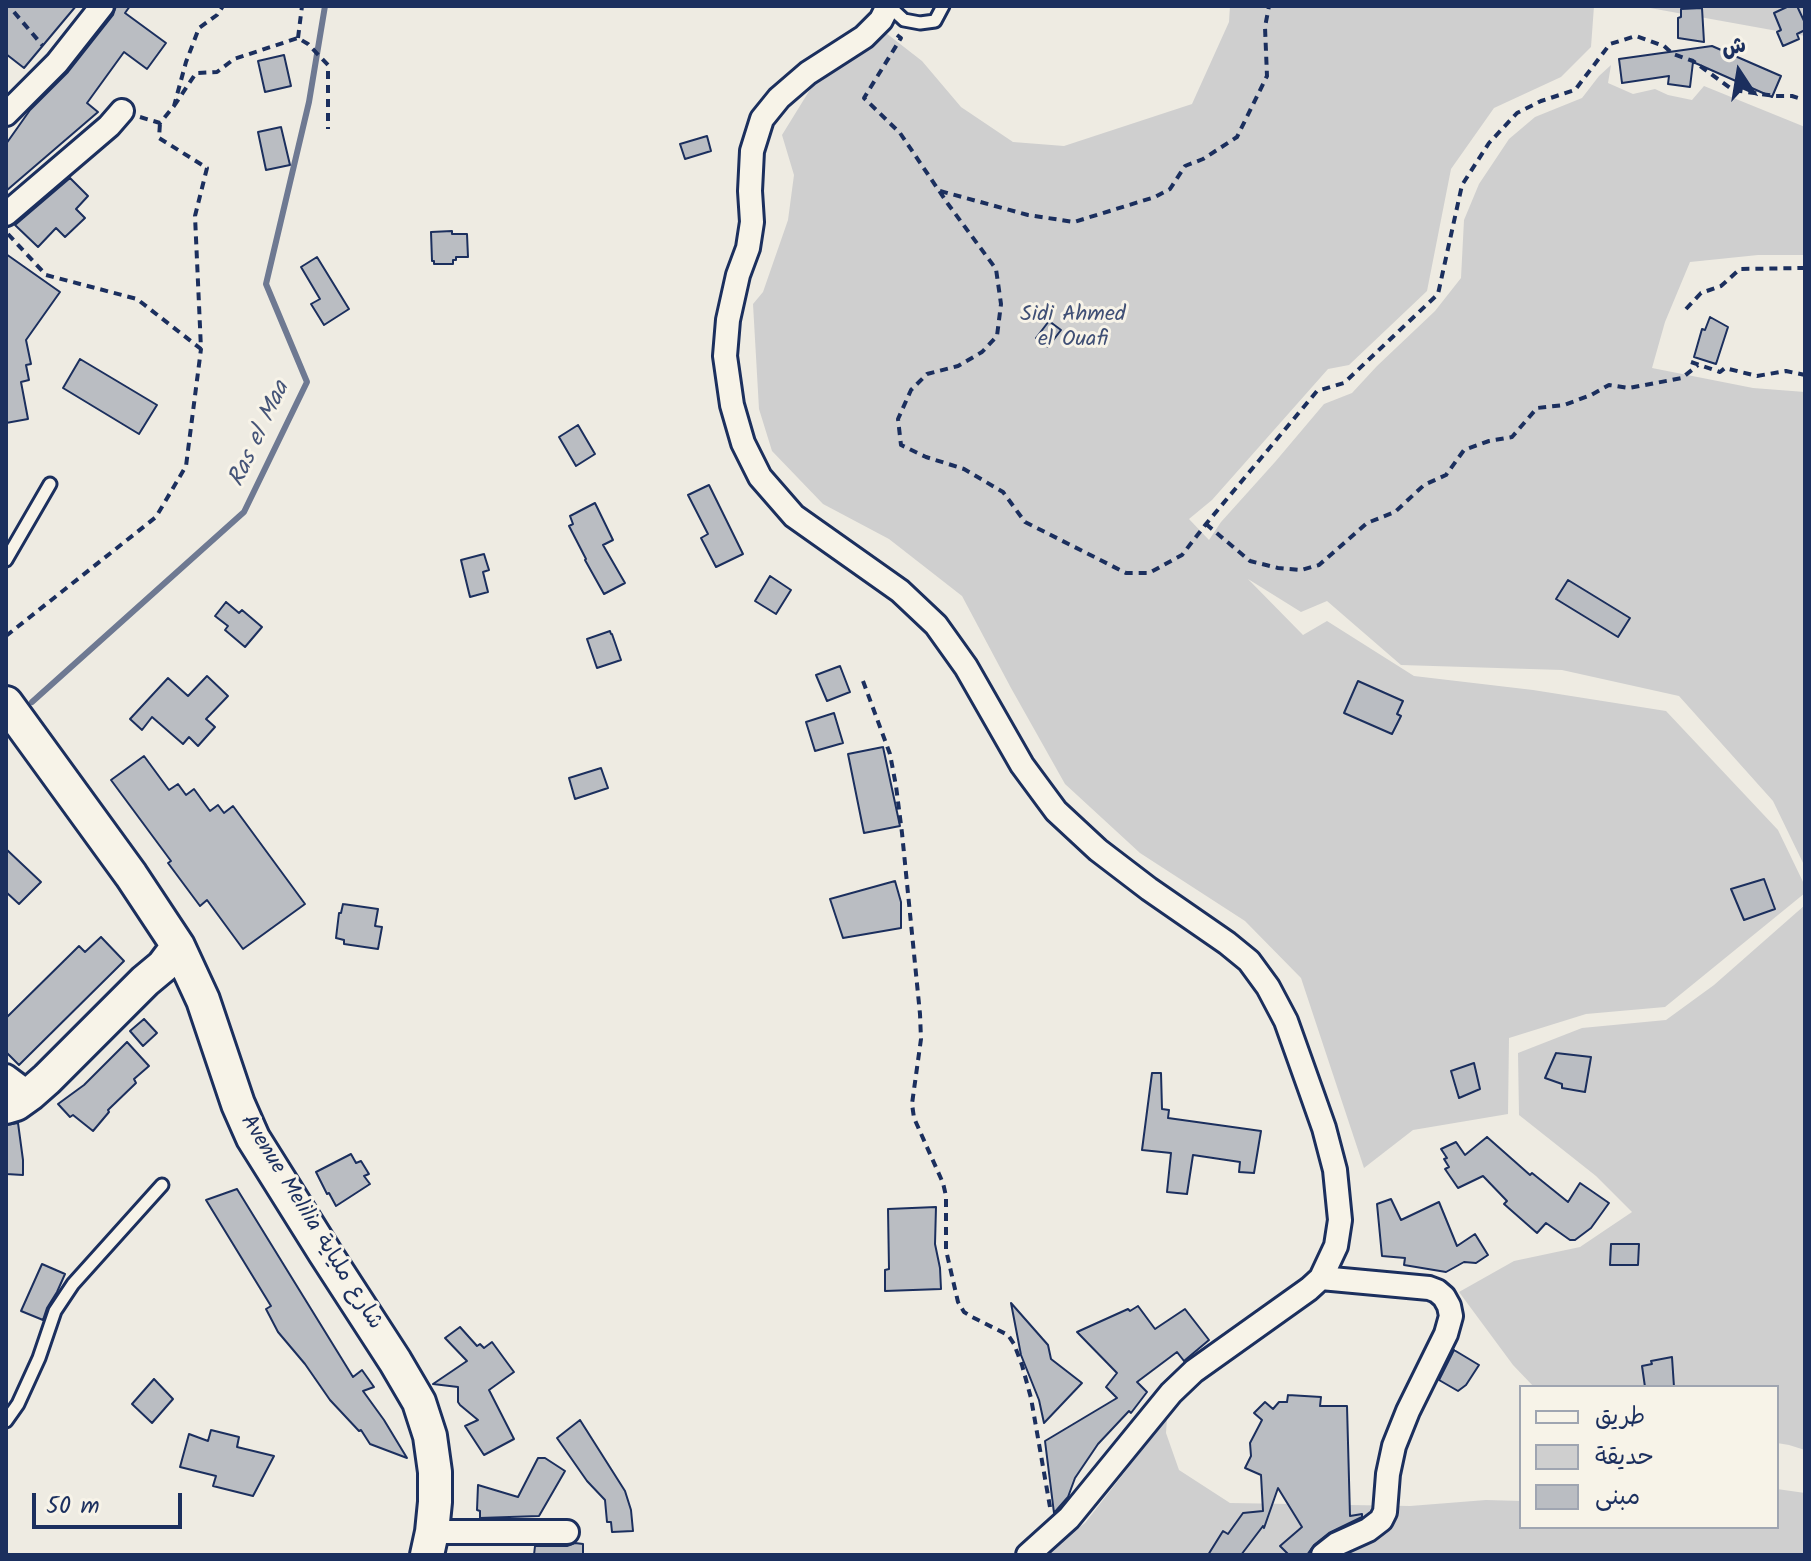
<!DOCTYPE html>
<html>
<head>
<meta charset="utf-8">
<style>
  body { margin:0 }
  #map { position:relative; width:1811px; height:1561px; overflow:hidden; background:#eeebe2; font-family:Kalam,"Playpen Sans Arabic",sans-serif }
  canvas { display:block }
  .frame { position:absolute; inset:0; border:8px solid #1b2f5e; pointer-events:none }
  .legend { position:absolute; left:1519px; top:1385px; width:260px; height:144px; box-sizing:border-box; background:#f7f3e8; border:2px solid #9fa5b1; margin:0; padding:10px 14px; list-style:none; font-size:24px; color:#1b2f5e }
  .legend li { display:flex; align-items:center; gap:16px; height:40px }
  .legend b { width:40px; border:2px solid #9fa5b1 }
  .north { position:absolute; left:1699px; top:32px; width:80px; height:80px; -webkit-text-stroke:6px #f7f3e8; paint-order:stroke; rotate:348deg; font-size:22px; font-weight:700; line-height:32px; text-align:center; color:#1b2f5e }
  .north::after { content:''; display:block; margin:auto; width:28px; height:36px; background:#1b2f5e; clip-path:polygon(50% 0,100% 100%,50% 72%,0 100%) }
  .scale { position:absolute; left:32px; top:1493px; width:150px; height:36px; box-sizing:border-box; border:4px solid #1b2f5e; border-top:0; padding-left:10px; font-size:24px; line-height:28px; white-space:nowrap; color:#1b2f5e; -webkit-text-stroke:6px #f7f3e8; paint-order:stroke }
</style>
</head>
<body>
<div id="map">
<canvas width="1811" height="1561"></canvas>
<div class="frame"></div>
<ul class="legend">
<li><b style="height:10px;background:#f7f3e8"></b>طريق</li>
<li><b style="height:22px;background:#cfcfcf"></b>حديقة</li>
<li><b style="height:22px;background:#babdc2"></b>مبنى</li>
</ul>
<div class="north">ش</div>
<div class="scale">50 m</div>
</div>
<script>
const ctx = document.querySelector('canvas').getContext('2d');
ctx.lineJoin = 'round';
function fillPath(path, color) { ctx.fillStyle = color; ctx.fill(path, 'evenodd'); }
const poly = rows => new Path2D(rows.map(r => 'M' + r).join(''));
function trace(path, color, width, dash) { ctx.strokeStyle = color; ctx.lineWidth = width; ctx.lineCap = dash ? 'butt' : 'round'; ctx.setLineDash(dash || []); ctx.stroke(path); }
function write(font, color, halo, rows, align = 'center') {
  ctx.font = font + ' Kalam,"Playpen Sans Arabic",sans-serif'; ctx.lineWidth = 6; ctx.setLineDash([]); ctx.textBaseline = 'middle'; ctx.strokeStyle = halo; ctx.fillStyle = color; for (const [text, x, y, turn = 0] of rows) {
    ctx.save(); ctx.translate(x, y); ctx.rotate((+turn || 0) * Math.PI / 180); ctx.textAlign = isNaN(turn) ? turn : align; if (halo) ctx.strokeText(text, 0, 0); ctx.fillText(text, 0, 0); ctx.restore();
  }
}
const green = poly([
  [1230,6,1594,6,1591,47,1561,77,1494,108,1451,169,1427,291,1349,365,1328,369,1212,500,1189,519,1209,540,1221,522,1275,462,1324,404,1352,393,1377,366,1435,311,1461,278,1464,220,1479,184,1509,139,1535,117,1582,98,1599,76,1611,65,1608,83,1633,94,1655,89,1668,95,1692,100,1704,86,1805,127,1805,255,1758,255,1690,262,1665,322,1652,368,1753,388,1805,392,1805,867,1773,801,1679,696,1562,670,1401,665,1327,601,1301,612,1248,579,1303,635,1327,621,1414,676,1533,690,1666,711,1778,830,1805,886,1805,893,1665,1007,1586,1014,1509,1038,1508,1114,1413,1130,1364,1168,1301,978,1245,921,1140,853,1065,784,1011,688,962,596,889,539,823,504,772,451,759,409,753,304,763,292,788,220,794,175,782,135,811,88,851,57,886,33,922,61,961,107,1013,142,1064,146,1192,104,1229,22],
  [1639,6,1805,6,1805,36],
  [1805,905,1805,1450,1789,1445,1777,1443,1777,1387,1534,1387,1513,1365,1459,1292,1514,1261,1580,1247,1632,1212,1596,1176,1519,1115,1518,1053,1582,1028,1666,1020,1714,985],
  [1167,1418,1166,1433,1179,1470,1230,1503,1410,1506,1486,1500,1521,1501,1521,1527,1777,1527,1777,1489,1805,1493,1805,1555,1042,1555,1085,1523]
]);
const stream = poly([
  [32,702,244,512,307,382,266,284,309,102,325,6]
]);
const building = poly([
  [6,6,76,6,24,68,6,54,6,6],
  [116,6,130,6,125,13,166,43,147,69,124,52,87,103,98,112,6,191,6,144,30,110,68,72,113,15,116,6],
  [1789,6,1797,6,1805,23,1805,30,1797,34,1799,39,1783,46,1777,32,1781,30,1774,13,1789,6],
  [1702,8,1704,42,1678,38,1678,18,1681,17,1681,9,1702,8],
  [1712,46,1781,76,1772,97,1693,62,1690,87,1668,84,1669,76,1622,83,1619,59,1712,46],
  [284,55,291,86,265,92,258,61,284,55],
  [281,127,290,165,266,170,258,132,281,127],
  [707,136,711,151,685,159,680,144,707,136],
  [70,178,88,196,76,209,85,218,65,237,56,228,38,247,15,225,70,178],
  [452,231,452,234,467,234,468,257,456,257,456,260,453,260,453,264,434,264,434,261,432,261,431,232,452,231],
  [6,254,60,292,26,340,31,364,26,365,29,380,21,382,28,419,6,423,6,254],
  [317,257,349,309,324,325,311,304,320,299,301,267,317,257],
  [1710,317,1728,327,1716,364,1694,357,1702,329,1705,330,1710,317],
  [1049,321,1061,330,1048,347,1036,338,1049,321],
  [80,359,157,405,139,434,63,388,80,359],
  [578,425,595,454,576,466,559,437,578,425],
  [709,485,743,554,716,567,701,538,708,534,688,495,709,485],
  [595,503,613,540,603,545,625,583,604,594,585,560,586,559,569,526,573,524,570,516,595,503],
  [484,554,489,570,483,572,488,592,470,597,461,560,484,554],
  [770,576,791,590,776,614,755,601,770,576],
  [1568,580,1630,618,1618,637,1556,599,1568,580],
  [226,602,239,613,242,610,262,627,245,647,225,630,228,626,215,616,226,602],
  [610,631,611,634,612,634,621,660,597,668,587,639,610,631],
  [840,666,850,692,827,701,816,675,840,666],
  [207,676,228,696,206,719,215,727,198,746,189,737,183,744,152,717,142,730,130,719,168,678,188,696,207,676],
  [1358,681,1403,701,1397,714,1401,716,1392,734,1344,713,1358,681],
  [834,713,843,743,815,751,806,722,834,713],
  [883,747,900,826,864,833,848,754,883,747],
  [144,756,169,790,178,784,186,795,194,789,210,811,218,805,224,813,233,806,305,904,243,949,207,900,200,906,168,863,171,861,111,780,144,756],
  [601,768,608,788,575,799,569,778,601,768],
  [6,849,41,882,19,904,6,892,6,849],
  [1764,879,1775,909,1744,920,1731,889,1764,879],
  [895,881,901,902,901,928,843,938,830,899,895,881],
  [343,904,378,909,375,926,382,927,378,949,344,944,344,940,336,938,339,913,341,913,343,904],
  [101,937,124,961,19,1065,6,1052,6,1018,79,946,85,952,101,937],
  [144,1019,157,1033,143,1046,130,1031,144,1019],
  [127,1042,149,1066,134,1079,136,1083,108,1110,109,1112,93,1131,73,1115,70,1117,58,1104,84,1085,127,1042],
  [1556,1053,1591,1057,1585,1092,1562,1088,1562,1084,1545,1078,1556,1053],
  [1474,1063,1480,1089,1459,1098,1451,1071,1474,1063],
  [1152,1073,1161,1073,1162,1109,1169,1110,1168,1118,1261,1131,1254,1173,1239,1172,1240,1162,1193,1155,1187,1194,1167,1192,1171,1153,1142,1150,1152,1073],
  [18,1123,23,1160,23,1175,6,1174,6,1125,18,1123],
  [1487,1137,1530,1175,1532,1173,1568,1202,1580,1183,1609,1203,1591,1228,1575,1240,1570,1240,1546,1223,1537,1233,1504,1204,1507,1201,1483,1176,1458,1188,1445,1169,1449,1167,1444,1159,1447,1158,1441,1149,1456,1142,1465,1155,1487,1137],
  [351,1154,356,1163,361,1161,369,1174,364,1176,370,1184,336,1206,329,1193,327,1194,316,1172,351,1154],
  [237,1189,353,1377,362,1370,374,1387,363,1391,384,1420,407,1458,370,1444,361,1430,359,1431,330,1400,305,1364,278,1332,266,1309,271,1306,206,1200,237,1189],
  [1391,1199,1401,1220,1439,1202,1457,1246,1475,1234,1488,1255,1476,1263,1464,1262,1446,1272,1404,1265,1405,1258,1382,1256,1377,1204,1391,1199],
  [936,1207,935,1244,940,1268,941,1289,885,1291,885,1270,889,1269,888,1209,936,1207],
  [1611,1244,1639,1244,1638,1265,1610,1265,1611,1244],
  [42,1264,65,1274,57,1292,47,1308,43,1320,21,1311,42,1264],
  [1011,1303,1048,1345,1051,1359,1082,1383,1044,1423,1039,1400,1021,1355,1011,1303],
  [1138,1306,1155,1329,1185,1309,1209,1340,1184,1361,1177,1352,1137,1382,1147,1392,1131,1413,1129,1411,1098,1444,1075,1478,1068,1497,1054,1513,1045,1441,1117,1398,1106,1387,1117,1373,1077,1332,1128,1309,1130,1311,1138,1306],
  [460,1327,477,1346,480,1344,484,1348,492,1342,514,1372,489,1390,514,1439,484,1455,465,1426,478,1420,460,1405,458,1402,458,1387,433,1384,467,1361,445,1338,460,1327],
  [1454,1350,1479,1365,1466,1385,1458,1391,1439,1380,1454,1350],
  [1672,1357,1674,1387,1645,1387,1642,1366,1652,1364,1651,1361,1672,1357],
  [154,1379,173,1399,152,1423,132,1404,154,1379],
  [1288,1395,1321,1397,1320,1406,1347,1406,1350,1516,1362,1514,1362,1517,1329,1533,1314,1545,1307,1555,1289,1555,1280,1546,1302,1527,1278,1488,1264,1528,1263,1526,1241,1555,1208,1555,1223,1531,1228,1534,1243,1513,1263,1511,1261,1475,1245,1468,1251,1456,1250,1443,1262,1420,1254,1413,1265,1402,1273,1409,1279,1402,1287,1402,1288,1395],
  [580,1420,625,1491,631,1510,633,1531,612,1532,611,1522,607,1522,605,1500,587,1481,557,1438,580,1420],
  [211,1430,239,1437,237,1447,274,1456,253,1496,213,1486,216,1476,180,1467,189,1434,208,1441,211,1430],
  [538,1458,545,1458,565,1471,539,1516,480,1518,480,1511,477,1510,478,1485,518,1497,538,1458],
  [575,1543,583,1544,583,1555,534,1555,535,1546,567,1546,575,1543]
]);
const path = poly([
  [8,6,9,7],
  [14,12,43,46],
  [897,35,901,38,864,98,900,133,948,204,996,269,1001,304,997,336,982,352,958,366,927,374,911,390,898,419,901,445,926,457,964,469,1003,492,1025,522,1126,573,1149,573,1182,555,1206,524,1317,391,1344,383,1438,294,1462,185,1489,143,1517,113,1541,101,1575,90,1610,44,1636,36,1664,46,1673,54,1693,61,1733,90,1775,96,1792,96,1805,100],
  [298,38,302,6],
  [174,106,196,73,217,72,234,59,298,38,308,44,328,65,328,129],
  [140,117,160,123,174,106,186,62,199,28,217,15,223,6],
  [940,191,1028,215,1074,222,1155,197,1170,189,1185,166,1203,159,1237,137,1267,76,1265,27,1269,6],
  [8,234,46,275,137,299,201,349,195,216,207,168,159,138,160,123],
  [1686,309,1701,293,1721,286,1740,269,1805,268],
  [1691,362,1720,372,1725,368,1757,376,1786,371,1805,375],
  [1206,524,1250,561,1278,568,1301,570,1319,565,1367,523,1395,512,1424,485,1446,475,1464,450,1489,441,1512,437,1537,408,1564,405,1591,395,1609,385,1629,388,1682,378,1698,365],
  [6,636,156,517,186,466,201,349],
  [863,681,890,754,896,786,902,833,920,1014,921,1039,912,1104,914,1118,943,1183,946,1196,946,1250,958,1302,964,1312,972,1317,1008,1335,1014,1344,1022,1365,1031,1398,1050,1507]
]);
const lane = poly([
  [889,6,904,20,920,23,935,21,943,6],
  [6,560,50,484],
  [6,1421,18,1404,39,1358,55,1311,73,1284,162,1185]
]);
const street = poly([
  [888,6,881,20,864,37,808,73,779,98,762,119,752,151,750,191,752,222,748,248,738,275,728,320,725,356,732,405,743,443,760,477,794,516,900,591,936,625,966,667,1022,765,1056,811,1098,850,1149,889,1227,943,1249,961,1268,987,1286,1021,1312,1094,1324,1128,1335,1170,1340,1220,1336,1246,1321,1278,1309,1289,1194,1371,1171,1393,1069,1518,1028,1555],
  [6,114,57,63,102,6],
  [6,214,109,126,122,111],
  [6,1076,30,1094],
  [1321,1278,1429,1288,1437,1291,1444,1297,1449,1306,1451,1316,1446,1334,1408,1411,1394,1446,1388,1474,1385,1512,1381,1520,1368,1530,1337,1544,1323,1555],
  [432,1532,567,1532]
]);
const secondary = poly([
  [6,703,131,875,178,946,203,1000,238,1104,253,1138,325,1253,395,1361,419,1402,430,1436,435,1472,435,1502,432,1532,427,1555],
  [6,1107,16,1104,30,1094,47,1079,145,981,163,966,178,946]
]);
const parkNames = [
  ["Sidi Ahmed",1073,316],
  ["el Ouafi",1073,341]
];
const streetNames = [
  ["Avenue Melilia شارع ملياية",310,1223,58]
];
const waterNames = [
  ["Ras el Maa",261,435,-65]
];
fillPath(green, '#cfcfcf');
trace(stream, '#6e7992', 6);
fillPath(building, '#babdc2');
trace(building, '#1b2f5e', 2);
trace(lane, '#1b2f5e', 17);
trace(street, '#1b2f5e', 28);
trace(secondary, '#1b2f5e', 38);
trace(path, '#1b2f5e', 4, [8, 6]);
trace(lane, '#f7f3e8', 11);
trace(street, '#f7f3e8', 22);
trace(secondary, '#f7f3e8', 32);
write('22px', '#3f4f75', '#f7f3e8', parkNames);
write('22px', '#1b2f5e', '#f7f3e8', streetNames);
write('italic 24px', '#455478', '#f7f3e8', waterNames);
</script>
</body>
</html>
